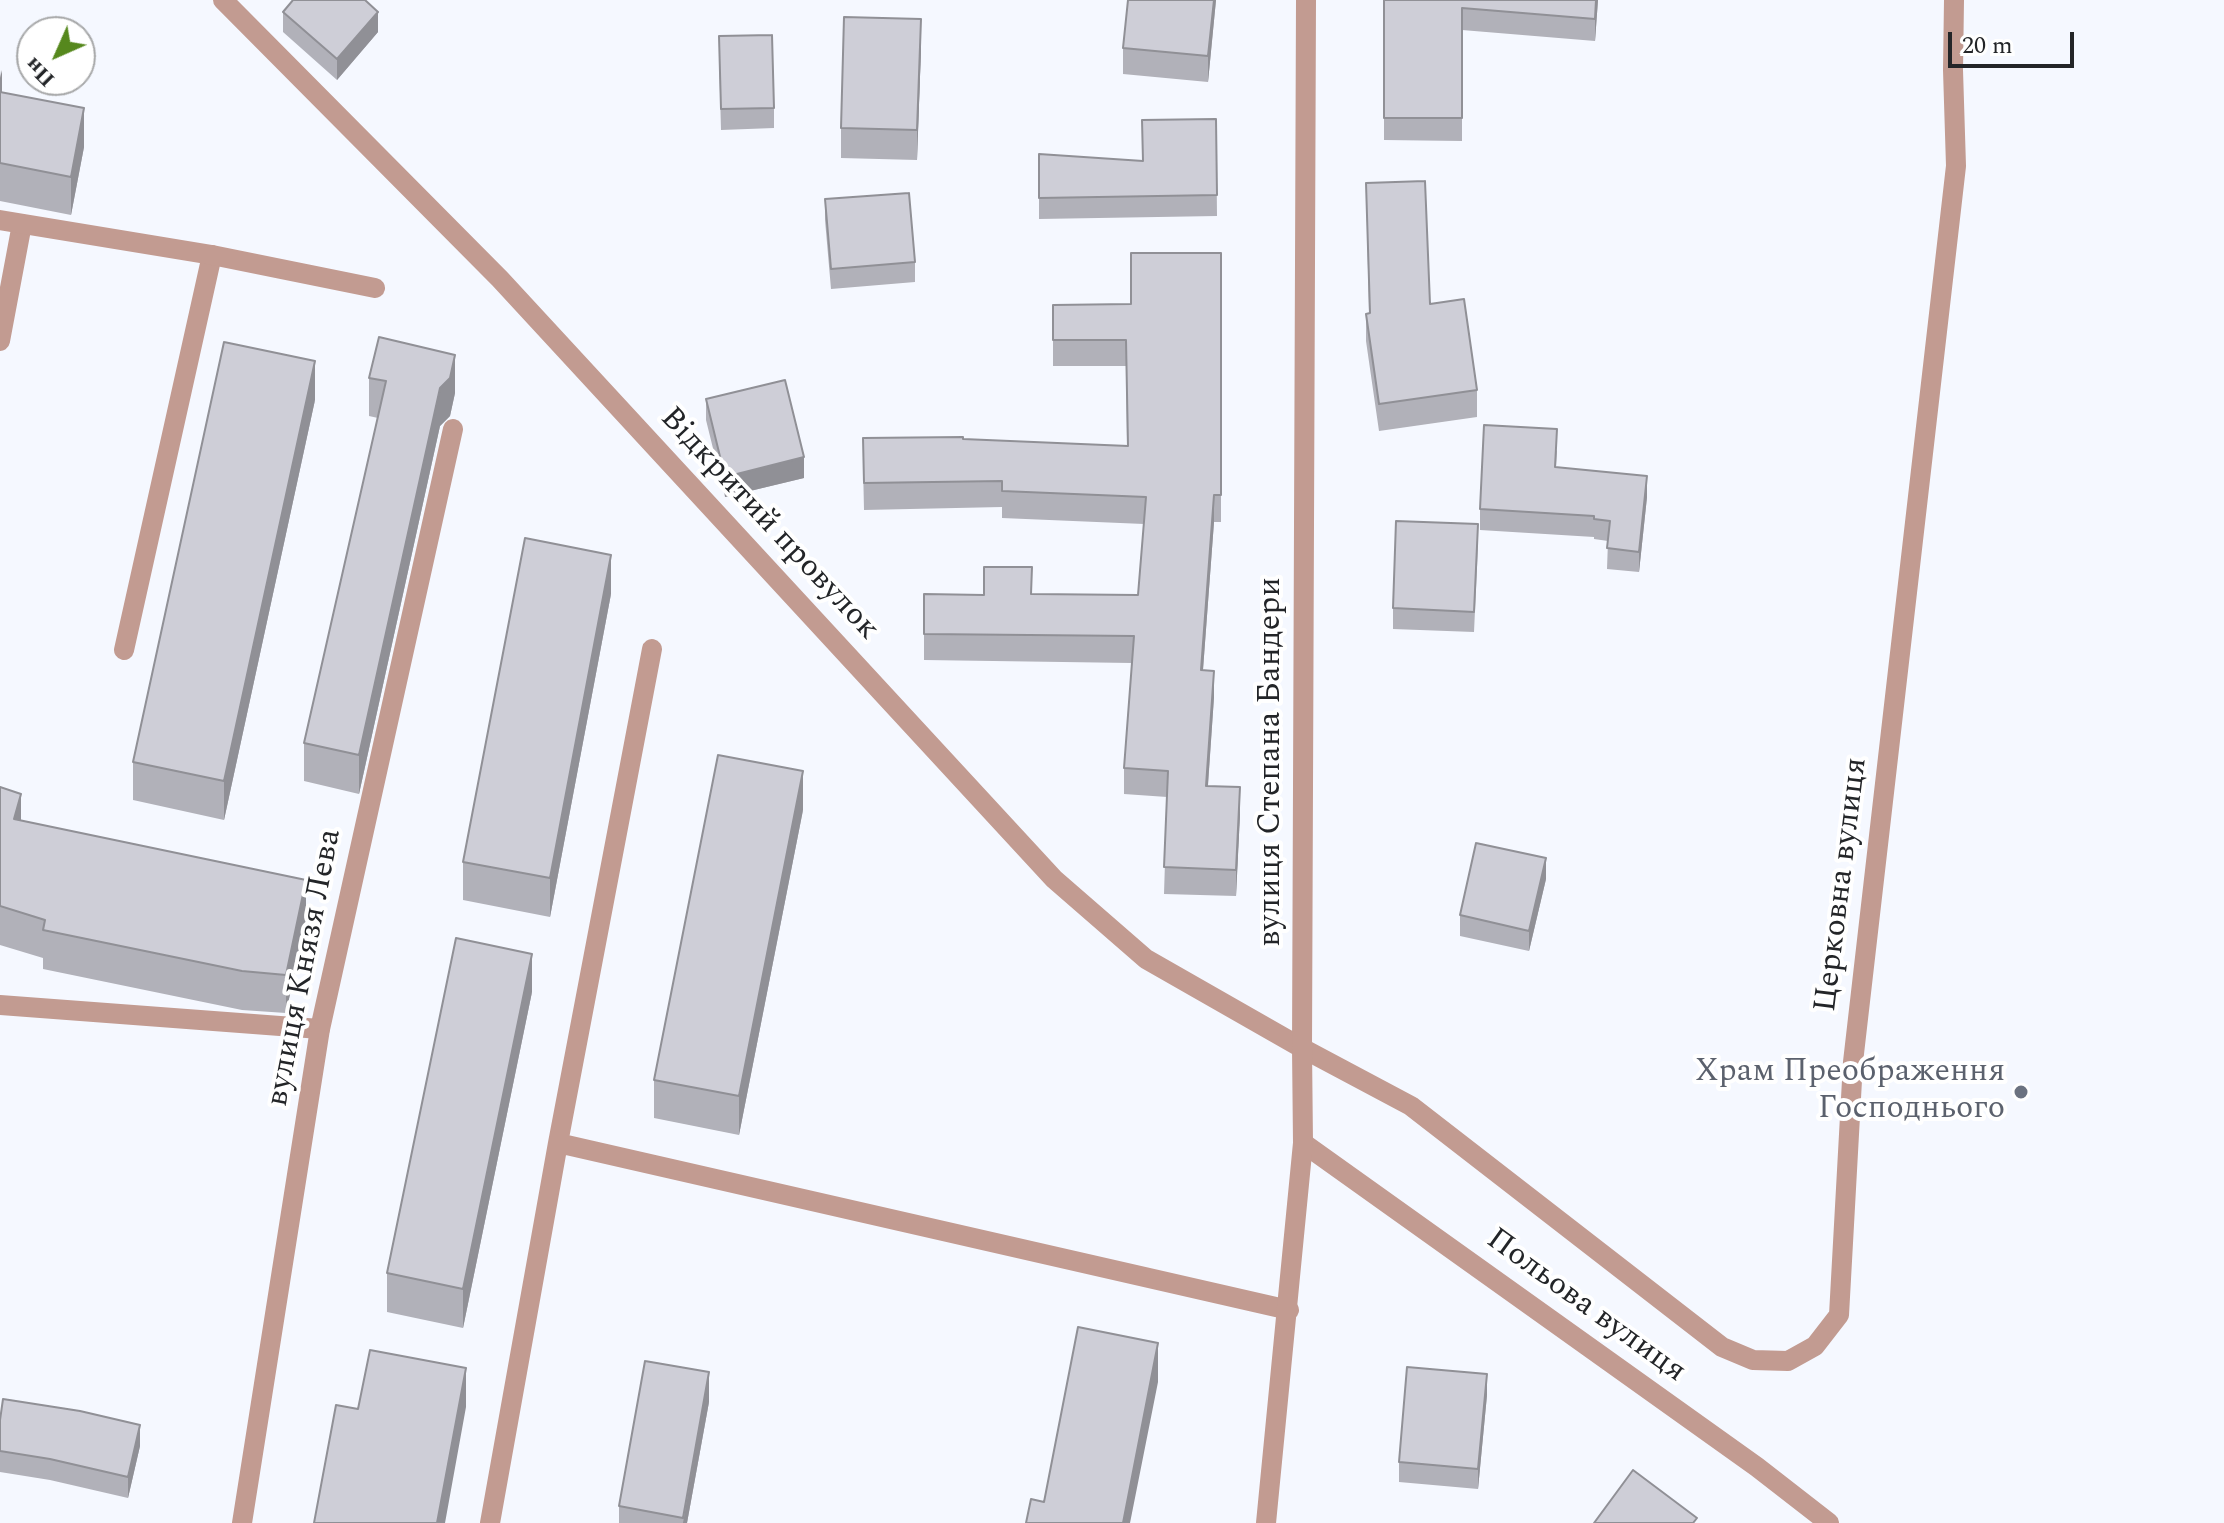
<!DOCTYPE html>
<html>
<head>
<meta charset="utf-8">
<style>
  body { margin:0 }
  #map { position:relative; width:2224px; height:1523px; overflow:hidden; background:#f5f8ff; font-family:Spectral,serif }
  canvas { display:block }
  .north { position:absolute; left:16px; top:16px; width:80px; height:80px; box-sizing:border-box; background:#fff; border:2px solid #a7a8a9; border-radius:50%; rotate:225deg; font-size:22px; font-weight:700; line-height:32px; text-align:center; color:#232528 }
  .north::after { content:''; display:block; margin:auto; width:28px; height:36px; background:#56881d; clip-path:polygon(50% 0,100% 100%,50% 72%,0 100%) }
  .scale { position:absolute; left:1948px; top:32px; width:126px; height:36px; box-sizing:border-box; border:4px solid #232528; border-top:0; padding-left:10px; font-size:24px; line-height:28px; white-space:nowrap; color:#232528; -webkit-text-stroke:6px #fff; paint-order:stroke }
</style>
</head>
<body>
<div id="map">
<canvas width="2224" height="1523"></canvas>
<div class="north">Пн</div>
<div class="scale">20 m</div>
</div>
<script>
const ctx = document.querySelector('canvas').getContext('2d');
ctx.lineJoin = 'round';
const poly = rows => new Path2D(rows.map(r => 'M' + r).join(''));
function trace(path, color, width, dash) { ctx.strokeStyle = color; ctx.lineWidth = width; ctx.lineCap = dash ? 'butt' : 'round'; ctx.setLineDash(dash || []); ctx.stroke(path); }
function fillPath(path, color) { ctx.fillStyle = color; ctx.fill(path, 'evenodd'); }
function write(font, color, halo, rows, align = 'center') {
  ctx.font = font + ' Spectral,serif'; ctx.lineWidth = 8; ctx.setLineDash([]); ctx.textBaseline = 'middle'; ctx.strokeStyle = halo; ctx.fillStyle = color; for (const [text, x, y, turn = 0] of rows) {
    ctx.save(); ctx.translate(x, y); ctx.rotate((+turn || 0) * Math.PI / 180); ctx.textAlign = isNaN(turn) ? turn : align; if (halo) ctx.strokeText(text, 0, 0); ctx.fillText(text, 0, 0); ctx.restore();
  }
}
const service = poly([
  [0,341,22,224],
  [124,650,212,255],
  [0,1005,320,1029],
  [558,1143,1289,1310],
  [490,1523,558,1143,652,649]
]);
const minor = poly([
  [223,0,500,279,1054,879,1146,959,1302,1048,1411,1106,1722,1347,1753,1360,1788,1361,1815,1346,1839,1315,1853,1062,1956,166,1953,70,1954,0],
  [0,220,212,255,375,288],
  [1303,1143,1757,1467,1829,1523],
  [242,1523,320,1029,453,429]
]);
const tertiary = poly([
  [1266,1523,1303,1143,1302,1048,1306,0]
]);
const wall = poly([
  [1128,0,1216,0,1208,82,1123,74,1123,48],
  [1384,0,1598,0,1595,41,1462,30,1462,141,1384,140],
  [283,12,378,32,337,80,283,32],
  [921,49,917,160,841,158,841,128],
  [719,57,774,108,774,128,721,130],
  [0,70,2,92,84,147,71,215,0,201],
  [1216,119,1217,216,1039,219,1039,154,1143,161],
  [1366,183,1430,304,1477,390,1477,417,1379,431,1366,341,1366,314,1369,313],
  [825,199,915,262,915,282,831,289,825,220],
  [1221,253,1221,522,1214,522,1203,670,1214,697,1208,786,1240,814,1236,896,1164,894,1167,797,1124,794,1124,768,1132,663,924,660,924,594,1138,595,1144,524,1002,518,1002,507,864,510,863,465,863,438,963,439,1127,446,1126,366,1053,366,1053,305,1131,304],
  [369,378,455,393,450,416,440,426,359,794,304,781,304,743,378,418,369,416],
  [706,399,804,478,725,497,706,420],
  [315,400,224,820,133,800,133,762],
  [1557,450,1556,467,1647,497,1639,572,1607,569,1608,541,1594,539,1594,537,1480,530,1480,509],
  [1478,545,1474,632,1393,629,1393,608],
  [611,594,550,917,463,900,463,862],
  [0,787,21,821,306,919,286,1013,242,1010,43,969,43,958,0,945],
  [803,810,739,1135,654,1118,654,1080],
  [1546,879,1529,951,1460,936,1460,915],
  [532,992,463,1328,387,1312,387,1273],
  [1487,1395,1478,1489,1399,1482,1399,1462],
  [709,1402,687,1523,619,1523,619,1506],
  [0,1420,140,1446,128,1498,50,1480,0,1472]
]);
const shadedWall = poly([
  [1214,0,1216,0,1208,82,1208,56],
  [1596,0,1598,0,1595,41,1595,19],
  [378,12,378,32,337,80,337,59],
  [921,19,921,49,917,160,917,130],
  [2,70,2,109,0,116,0,78],
  [84,108,84,147,71,215,71,177],
  [455,355,455,393,450,416,440,426,359,794,359,755,440,388],
  [315,361,315,400,224,820,224,781],
  [804,457,804,478,725,497,725,477],
  [1647,476,1647,497,1639,572,1639,552],
  [1214,495,1214,522,1201,696,1201,670],
  [611,555,611,594,550,917,550,878],
  [1214,671,1214,697,1206,812,1206,786],
  [803,771,803,810,739,1135,739,1096],
  [1240,787,1240,814,1236,896,1236,870],
  [21,794,21,832,14,819],
  [1546,858,1546,879,1529,951,1529,931],
  [306,880,306,919,286,1013,286,975],
  [532,954,532,992,463,1328,463,1289],
  [1158,1343,1158,1382,1130,1523,1123,1523],
  [466,1368,466,1407,445,1523,437,1523],
  [709,1372,709,1402,687,1523,683,1523],
  [1487,1374,1487,1395,1478,1489,1478,1469],
  [140,1425,140,1446,128,1498,128,1477]
]);
const building = poly([
  [293,0,365,0,378,12,337,59,283,12,293,0],
  [1128,0,1214,0,1208,56,1123,48,1128,0],
  [1384,0,1596,0,1595,19,1462,8,1462,118,1384,118,1384,0],
  [844,17,921,19,917,130,841,128,844,17],
  [772,35,774,108,721,109,719,36,772,35],
  [0,92,84,108,71,177,0,163,0,92],
  [1216,119,1217,195,1039,198,1039,154,1143,161,1142,120,1216,119],
  [1425,181,1430,304,1464,299,1477,390,1379,404,1366,314,1370,313,1366,183,1425,181],
  [909,193,915,262,831,269,825,199,909,193],
  [1131,253,1221,253,1221,495,1214,495,1201,670,1214,671,1206,786,1240,787,1236,870,1164,867,1168,771,1124,768,1134,636,924,634,924,594,984,595,984,567,1032,567,1031,594,1138,595,1146,497,1002,491,1002,481,864,483,863,438,963,437,963,439,1128,446,1126,340,1053,340,1053,305,1131,304,1131,253],
  [379,337,455,355,450,378,440,388,359,755,304,743,386,381,369,378,379,337],
  [224,342,315,361,224,781,133,762,224,342],
  [785,380,804,457,725,477,706,399,785,380],
  [1484,425,1557,429,1555,467,1647,476,1639,552,1607,548,1610,521,1594,519,1594,516,1480,509,1484,425],
  [1396,521,1478,524,1474,612,1393,608,1396,521],
  [525,538,611,555,550,878,463,862,525,538],
  [718,755,803,771,739,1096,654,1080,718,755],
  [0,787,21,794,14,819,306,880,286,975,242,971,43,930,45,920,0,906,0,787],
  [1476,843,1546,858,1529,931,1460,915,1476,843],
  [456,938,532,954,463,1289,387,1273,456,938],
  [1078,1327,1158,1343,1123,1523,1026,1523,1031,1499,1044,1502,1078,1327],
  [370,1350,466,1368,437,1523,314,1523,336,1405,358,1409,370,1350],
  [645,1361,709,1372,683,1518,619,1506,645,1361],
  [1407,1367,1487,1374,1478,1469,1399,1462,1407,1367],
  [3,1399,80,1411,140,1425,128,1477,50,1459,0,1451,0,1420,3,1399],
  [1633,1470,1697,1518,1693,1523,1594,1523,1633,1470]
]);
const markers = [
  [2021,1092,8,"#6b7280"]
];
const streetNames = [
  ["Відкритий провулок",768,525,47],
  ["вулиця Степана Бандери",1273,762,-90],
  ["Церковна вулиця",1843,885,-83],
  ["вулиця Князя Лева",306,968,-79],
  ["Польова вулиця",1585,1307,36]
];
const worshipNames = [
  ["Храм Преображення",2005,1074],
  ["Господнього",2005,1111]
];
trace(service, '#c29b91', 20);
trace(minor, '#c29b91', 20);
trace(tertiary, '#c29b91', 20);
fillPath(wall, '#b1b1b9');
fillPath(shadedWall, '#909096');
fillPath(building, '#ceced7');
trace(building, '#909096', 2);
for (const [x, y, r, color] of markers) { const dot = new Path2D(); dot.arc(x, y, r, 0, 2 * Math.PI); ctx.fillStyle = color; ctx.fill(dot); trace(dot, '#fff', 3); }
write('32px', '#232528', '#fff', streetNames);
write('32px', '#5b616d', '#fff', worshipNames, 'right');
</script>
</body>
</html>
